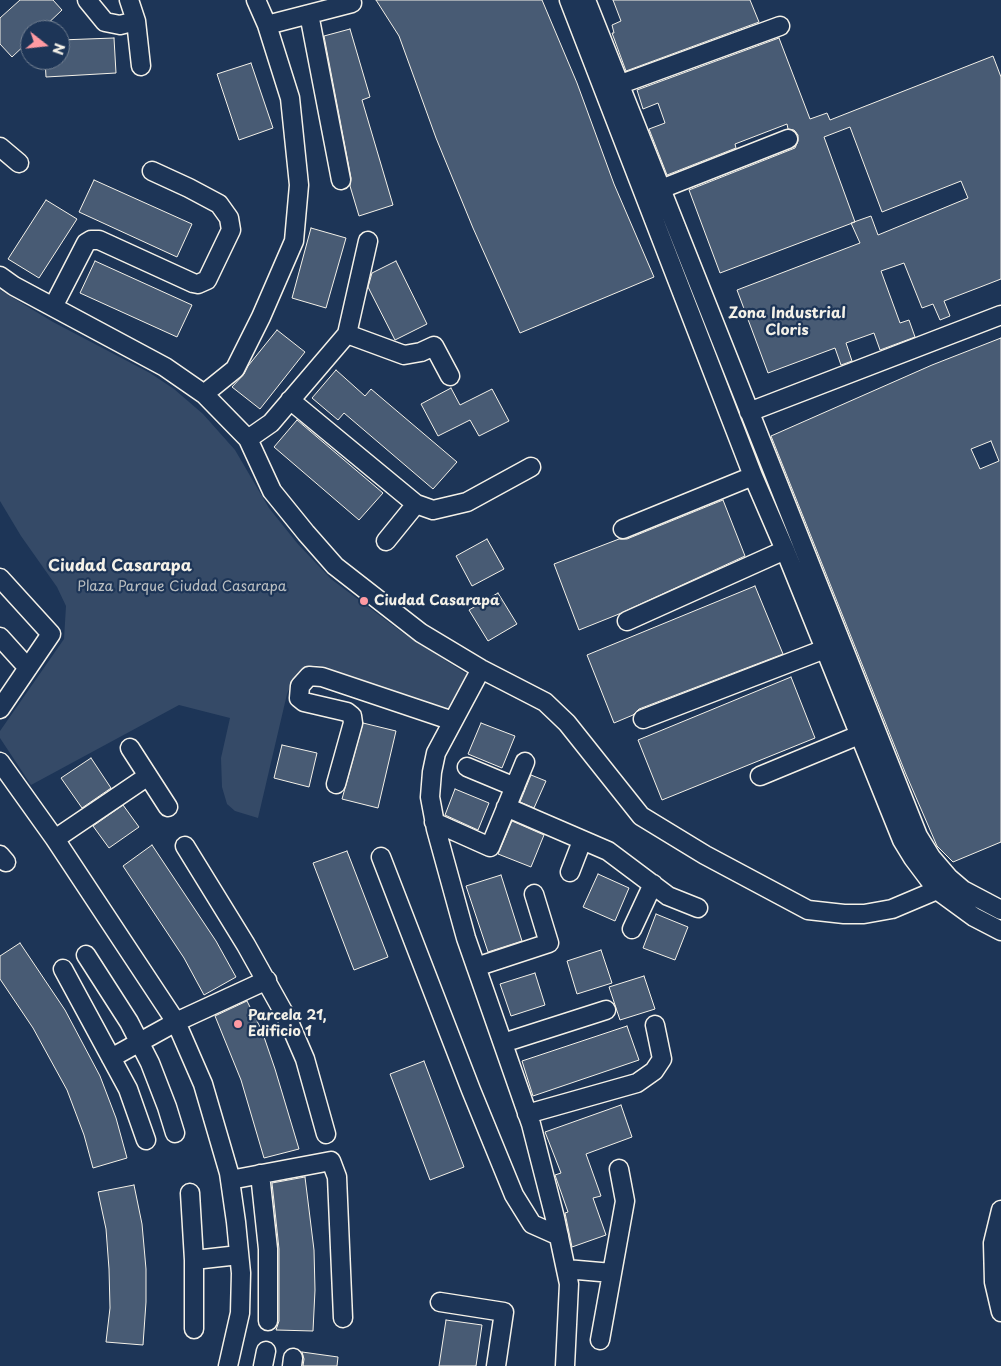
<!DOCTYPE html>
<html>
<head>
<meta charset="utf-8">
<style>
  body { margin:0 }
  #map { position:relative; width:1001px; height:1366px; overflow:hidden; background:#1d3557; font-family:"Playpen Sans",sans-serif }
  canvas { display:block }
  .north { position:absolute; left:20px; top:20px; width:50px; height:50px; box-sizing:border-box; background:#1d3557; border:1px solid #738091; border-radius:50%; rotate:106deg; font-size:14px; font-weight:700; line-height:20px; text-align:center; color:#f4f1e8 }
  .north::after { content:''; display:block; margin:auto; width:18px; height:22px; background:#ff9aa2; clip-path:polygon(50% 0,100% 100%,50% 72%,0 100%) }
</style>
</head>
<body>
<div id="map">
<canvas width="1001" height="1366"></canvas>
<div class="north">N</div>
</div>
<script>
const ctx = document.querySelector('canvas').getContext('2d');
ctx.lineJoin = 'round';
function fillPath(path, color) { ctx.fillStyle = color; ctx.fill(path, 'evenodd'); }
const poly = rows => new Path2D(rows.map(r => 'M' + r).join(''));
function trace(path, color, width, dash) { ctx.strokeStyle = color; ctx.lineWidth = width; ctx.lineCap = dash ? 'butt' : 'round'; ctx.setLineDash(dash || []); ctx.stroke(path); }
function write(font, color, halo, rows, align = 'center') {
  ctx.font = font + ' "Playpen Sans",sans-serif'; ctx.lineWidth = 4.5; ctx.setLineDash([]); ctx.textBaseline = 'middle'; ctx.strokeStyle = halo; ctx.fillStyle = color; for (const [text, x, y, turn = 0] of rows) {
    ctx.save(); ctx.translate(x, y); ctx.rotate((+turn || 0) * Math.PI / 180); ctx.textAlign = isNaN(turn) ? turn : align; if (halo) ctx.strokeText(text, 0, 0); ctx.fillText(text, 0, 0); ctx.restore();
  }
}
const green = poly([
  [0,290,53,322,150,373,174,389,203,414,235,450,269,508,297,543,331,579,403,633,468,675,445,715,326,667,313,665,294,678,287,694,258,818,235,811,227,804,222,787,221,758,230,718,179,705,31,785,0,738,0,731,64,639,66,606,57,587,21,536,0,501]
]);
const building = poly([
  [20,0,53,0,62,10,41,30,30,30,30,40,12,57,0,44,0,18,20,0],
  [376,0,542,0,577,83,614,184,654,277,520,333,473,228,436,138,399,36,376,0],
  [613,0,750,0,759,22,626,71,612,33,614,33,612,25,621,21,613,0],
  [350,29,370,97,362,100,393,205,359,216,350,186,351,178,324,36,350,29],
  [114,38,116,73,46,77,45,60,60,60,60,40,114,38],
  [779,38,810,119,827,113,830,120,993,56,1001,77,1001,279,944,301,950,316,940,320,933,304,922,308,904,263,881,271,900,323,909,320,915,337,880,350,874,333,846,343,852,361,841,365,835,348,768,373,737,290,860,243,851,223,871,216,878,235,968,198,961,181,882,212,850,127,824,137,855,222,720,273,689,190,795,148,798,141,798,135,794,130,788,129,787,124,735,144,736,148,667,175,649,129,665,123,658,103,643,109,637,90,779,38],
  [251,63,273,128,239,140,217,74,251,63],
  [94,180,192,224,177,257,79,212,94,180],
  [46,200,77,219,39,278,8,259,46,200],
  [311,228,346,238,326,308,292,298,311,228],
  [95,261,192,305,177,337,80,293,95,261],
  [396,261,427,324,395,340,368,287,372,273,396,261],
  [277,330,305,352,260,409,232,387,244,374,248,366,277,330],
  [1001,338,1001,842,953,862,937,846,905,772,771,436,932,365,1001,338],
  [991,441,999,461,980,469,971,449,991,441],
  [336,370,365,396,371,389,457,462,433,489,344,413,338,420,312,398,336,370],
  [451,388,460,405,492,389,509,421,479,436,470,420,438,436,421,404,451,388],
  [297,420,383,493,359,520,274,447,297,420],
  [723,500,745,556,619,614,579,630,554,564,619,539,627,539,723,500],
  [487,539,504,569,472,586,456,556,487,539],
  [755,586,783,654,639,709,633,715,614,723,587,655,755,586],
  [498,593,517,624,488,641,469,610,498,593],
  [791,677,815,738,662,800,638,740,791,677],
  [363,723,396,731,378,808,342,799,363,723],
  [481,723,515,736,502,768,468,754,481,723],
  [282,745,317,753,309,787,274,778,282,745],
  [91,758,111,788,82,808,61,778,91,758],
  [531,775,546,781,534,808,520,802,531,775],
  [455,789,489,803,478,830,445,815,455,789],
  [123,805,139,827,109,848,93,826,123,805],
  [512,821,544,835,531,867,498,854,512,821],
  [152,845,216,941,236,977,204,995,184,958,123,866,152,845],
  [347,851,388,957,354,970,313,863,347,851],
  [598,874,629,888,615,921,583,907,598,874],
  [501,875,522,941,488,952,466,886,501,875],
  [656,914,688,927,675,960,643,948,656,914],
  [20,943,65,1010,100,1076,116,1118,127,1158,93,1168,84,1135,67,1090,33,1028,0,979,0,956,20,943],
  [601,950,612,983,577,994,567,961,601,950],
  [535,973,545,1005,511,1016,500,984,535,973],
  [644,976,655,1009,620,1020,609,987,644,976],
  [247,1001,262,1031,275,1069,299,1149,264,1158,241,1080,215,1016,247,1001],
  [627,1026,639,1060,533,1096,522,1061,627,1026],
  [424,1061,464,1167,430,1180,390,1074,424,1061],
  [621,1105,632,1137,586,1154,601,1196,593,1198,606,1235,572,1247,565,1213,568,1212,555,1175,561,1173,545,1132,621,1105],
  [305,1177,314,1250,315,1290,313,1331,276,1330,279,1321,279,1249,272,1183,305,1177],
  [134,1185,142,1224,146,1269,146,1302,143,1345,106,1342,110,1308,109,1269,106,1229,98,1192,134,1185],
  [446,1320,482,1325,476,1366,439,1366,446,1320],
  [302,1352,338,1357,337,1366,303,1366,304,1359,302,1352]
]);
const minor = poly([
  [87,0,105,22,120,25,136,21],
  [129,0,136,21,141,66],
  [569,0,753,476,785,550,902,840,913,858,937,890,974,917,1001,931],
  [586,0,918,836,931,857,949,878,963,890,1001,910],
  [309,14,341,180],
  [267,25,352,3],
  [621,84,780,26],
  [0,147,19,163],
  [661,189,788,139],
  [0,276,14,286,165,367,204,394,248,439,272,491,306,533,335,566,421,633,481,669,545,702,567,723,641,816,705,855,808,910,844,914,864,914,892,909,937,890,949,878],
  [53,307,86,243,91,240,99,240,193,283,198,284,207,280,231,230,229,218,219,204,189,188,152,171],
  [347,334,404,355,421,352,434,346,450,376],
  [204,394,235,369,261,317,294,241,299,185,290,98,267,25,256,0],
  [290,400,416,504,433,510,467,502,531,467],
  [749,412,1001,315],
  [248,439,271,423,347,334,368,241],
  [623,529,753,476],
  [386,541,416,504],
  [0,578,51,634,0,709],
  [627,621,785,550],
  [0,637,28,668],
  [481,669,436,753,432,772,430,797,436,829,466,938,531,1124,555,1218,569,1284,565,1366],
  [643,719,825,649],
  [130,748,168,807],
  [0,762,55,839,176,1022,203,1084,229,1173,236,1222,241,1273,240,1313,228,1366],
  [467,767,515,787],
  [760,776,859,735],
  [336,784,353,723,352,716,347,712,304,702,299,698,300,686,309,676,322,677,453,721],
  [506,807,608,851,668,896,698,908],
  [434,822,490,847,525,762],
  [55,839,148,776],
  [185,846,246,945,289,1022,305,1059,326,1134],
  [0,855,6,862],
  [381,857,471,1090,514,1195,532,1224,559,1236],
  [570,872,582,841],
  [632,929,653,884],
  [86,955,129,1022,150,1063,167,1107,175,1133],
  [476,967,549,943,534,894],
  [63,969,128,1089,146,1140],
  [503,1043,606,1010],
  [111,1058,176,1022,267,980],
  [527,1114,637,1083,654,1071,662,1059,655,1025],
  [260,1174,268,1249,268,1321],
  [230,1180,331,1161,337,1177,343,1318],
  [190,1193,194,1260,194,1329],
  [1001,1210,993,1243,994,1282,1001,1312],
  [194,1260,239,1255],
  [566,1269,612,1273],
  [440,1302,504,1312,496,1366],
  [600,1340,625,1201,619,1169],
  [263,1366,266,1351],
  [292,1366,293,1358]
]);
const markers = [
  [364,601,5,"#ff9aa2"],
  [238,1024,5,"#ff9aa2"]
];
const parkNames = [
  ["Plaza Parque Ciudad Casarapa",182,587]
];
const poiNames = [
  ["Ciudad Casarapa",374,601],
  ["Parcela 21,",248,1016],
  ["Edificio 1",248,1032]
];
const neighbourhoodNames = [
  ["Zona Industrial",787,314],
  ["Cloris",787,331]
];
const quarterNames = [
  ["Ciudad Casarapa",120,567]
];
fillPath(green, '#354a67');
fillPath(building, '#485b74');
trace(building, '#f4f1e8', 1);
trace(minor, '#f4f1e8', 21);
trace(minor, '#1d3557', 18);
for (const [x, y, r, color] of markers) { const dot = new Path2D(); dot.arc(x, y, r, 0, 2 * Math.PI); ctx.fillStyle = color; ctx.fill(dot); trace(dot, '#1d3557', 2); }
write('14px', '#bbbfc1', '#1d3557', parkNames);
write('bold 14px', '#f4f1e8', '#1d3557', poiNames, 'left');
write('bold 15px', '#f4f1e8', '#1d3557', neighbourhoodNames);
write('bold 16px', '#f4f1e8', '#1d3557', quarterNames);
</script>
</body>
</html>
